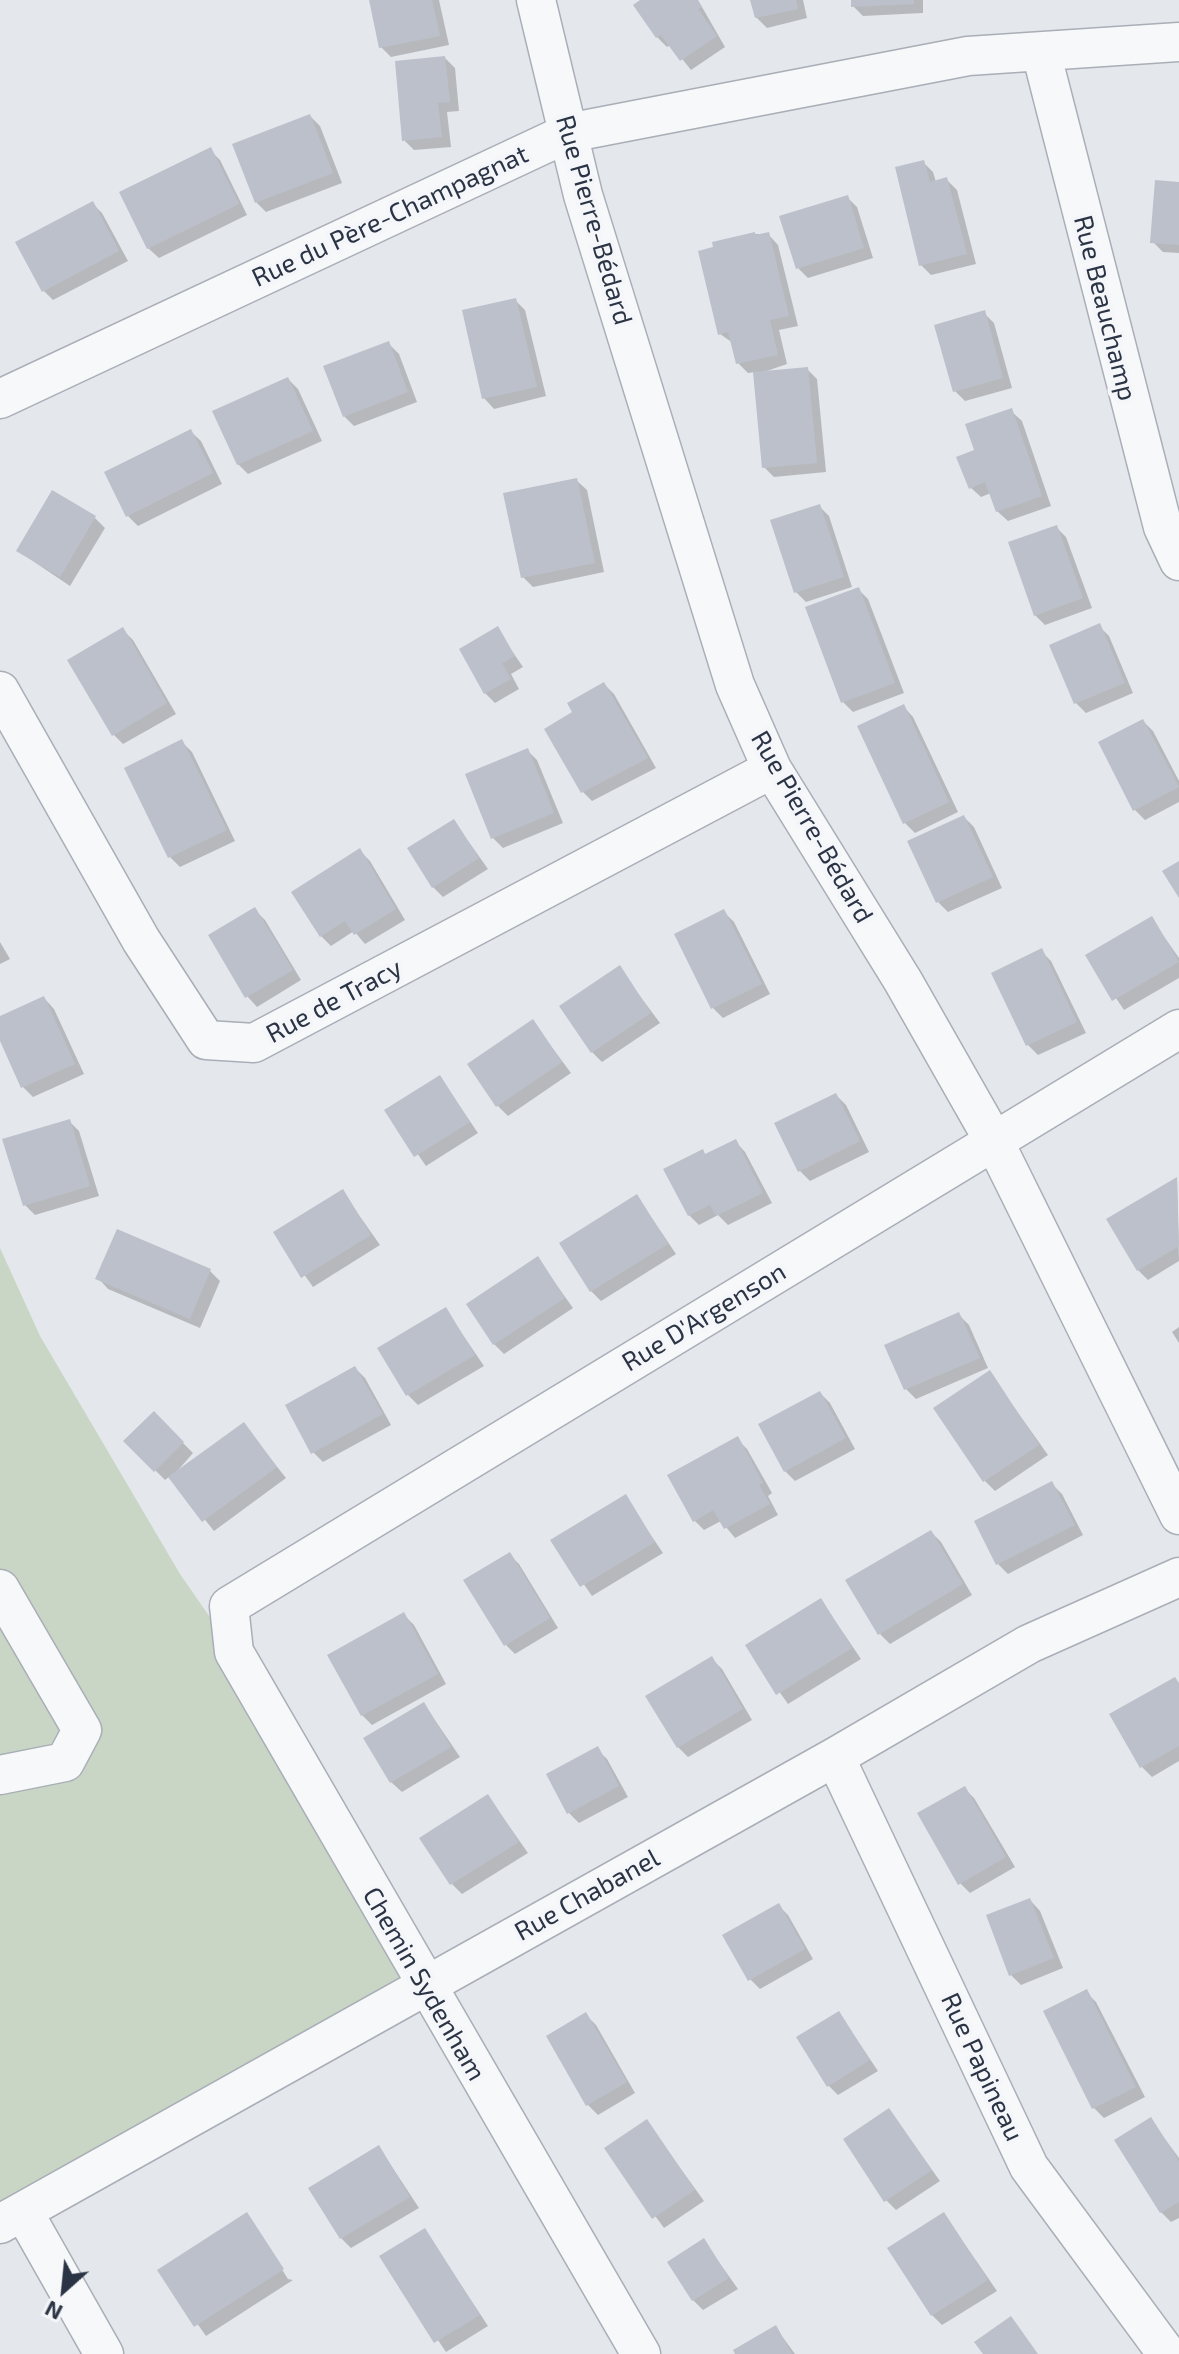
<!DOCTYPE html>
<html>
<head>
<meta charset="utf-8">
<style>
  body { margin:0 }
  #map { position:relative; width:1179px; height:2354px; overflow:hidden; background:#e4e7ec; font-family:"Exo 2",sans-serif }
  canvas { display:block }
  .north { position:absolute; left:24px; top:2250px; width:80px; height:80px; -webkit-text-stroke:6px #f4f6f9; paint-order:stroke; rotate:207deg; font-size:22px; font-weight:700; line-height:32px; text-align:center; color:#2b3445 }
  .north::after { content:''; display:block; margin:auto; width:28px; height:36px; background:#2b3445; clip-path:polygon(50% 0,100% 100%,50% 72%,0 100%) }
</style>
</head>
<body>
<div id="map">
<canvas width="1179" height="2354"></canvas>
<div class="north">N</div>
</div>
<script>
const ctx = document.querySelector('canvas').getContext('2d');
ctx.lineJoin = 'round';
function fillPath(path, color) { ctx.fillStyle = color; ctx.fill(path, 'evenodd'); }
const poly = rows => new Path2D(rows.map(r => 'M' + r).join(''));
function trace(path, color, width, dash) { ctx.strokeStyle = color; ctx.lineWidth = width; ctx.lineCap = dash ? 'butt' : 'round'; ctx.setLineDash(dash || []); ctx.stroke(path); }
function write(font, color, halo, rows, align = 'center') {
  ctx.font = font + ' "Exo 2",sans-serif'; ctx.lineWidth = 8; ctx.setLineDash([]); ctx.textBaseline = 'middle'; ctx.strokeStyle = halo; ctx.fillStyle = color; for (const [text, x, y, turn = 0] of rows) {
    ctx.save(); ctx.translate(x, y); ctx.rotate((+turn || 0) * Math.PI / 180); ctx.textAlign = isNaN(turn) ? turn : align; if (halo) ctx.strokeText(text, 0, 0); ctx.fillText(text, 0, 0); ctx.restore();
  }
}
const green = poly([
  [0,1248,40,1336,180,1574,234,1652,425,1985,0,2224]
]);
const shadow = poly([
  [371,0,439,0,449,45,391,57,381,47],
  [643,0,698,0,725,47,691,70,671,45,667,47,657,37],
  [752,0,803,0,807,18,767,28,756,17],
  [853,0,923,0,923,13,863,16,853,6],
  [445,58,455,68,459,111,447,112,451,147,414,150,404,140],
  [310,116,320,126,342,183,266,212,256,202],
  [210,150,220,160,247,215,159,258,148,248],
  [923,162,933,172,936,182,947,180,957,190,976,264,931,275,921,265],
  [1179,184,1179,253,1163,252,1153,242],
  [847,197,857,207,873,258,808,278,798,268],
  [92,203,102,213,128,261,53,300,43,290],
  [754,234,768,234,778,245,798,326,779,330,787,364,761,373,807,369,817,379,826,472,774,477,764,467,755,372,748,373,738,363,733,343,720,334],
  [515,300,525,310,546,396,494,409,484,398],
  [984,313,994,323,1012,388,965,401,955,391],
  [389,344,399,354,417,402,354,426,344,416],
  [288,379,298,389,322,441,248,474,238,464],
  [1011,411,1022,421,1051,506,1008,521,997,511,991,493,981,497,970,487,977,451],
  [190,431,201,441,222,484,138,526,128,516],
  [576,480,587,490,604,572,533,587,523,577],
  [819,506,829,516,852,587,806,602,796,592],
  [95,518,105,528,70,586,18,551],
  [1056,527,1066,537,1092,608,1045,625,1035,615],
  [858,589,868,599,904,693,853,712,843,702,808,608],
  [1099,626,1109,636,1133,693,1086,713,1076,703],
  [497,629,523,667,511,674,519,689,495,703,485,693],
  [123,630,133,640,176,714,123,744,113,734],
  [604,684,614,694,656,768,592,801,582,791,575,713],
  [903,706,913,717,958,812,915,833,905,823],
  [1143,721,1153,731,1179,781,1179,802,1145,820,1135,810],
  [182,742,192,752,235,841,180,867,170,857],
  [527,750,537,760,563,823,503,848,493,838],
  [964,817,974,827,1002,888,948,912,938,902],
  [454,821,488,869,443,897,433,887],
  [360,851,370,861,405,920,365,944,354,931,331,946,321,936],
  [255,910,265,920,301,980,257,1007,247,996],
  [724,912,734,922,770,994,723,1018,713,1008],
  [1151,918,1179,958,1179,978,1124,1010,1088,956],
  [0,942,10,959,0,964],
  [1041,951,1051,961,1086,1033,1038,1055,1028,1045,994,973],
  [619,968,660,1023,602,1062,592,1052],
  [44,998,54,1009,84,1074,33,1097,23,1087,0,1037,0,1018],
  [533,1022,571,1073,508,1116,498,1106],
  [440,1077,478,1133,426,1166,387,1110],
  [836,1095,846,1105,869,1152,810,1181,800,1171],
  [69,1121,79,1131,99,1196,35,1215,25,1205],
  [735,1141,745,1152,772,1203,728,1225,718,1215,699,1225,689,1215,707,1156],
  [1177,1179,1179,1261,1148,1280,1138,1270],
  [342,1191,380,1245,313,1287,275,1233],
  [637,1196,676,1254,601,1301,591,1291],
  [118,1231,210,1271,220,1281,200,1328,108,1289,98,1278],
  [538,1259,573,1308,504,1354,494,1344],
  [446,1310,484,1366,418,1405,408,1395],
  [959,1315,969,1325,988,1368,916,1399,906,1389,887,1346],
  [1179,1327,1179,1343,1172,1332],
  [355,1368,365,1378,391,1425,323,1462,313,1452],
  [989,1372,1048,1455,995,1491,985,1481],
  [820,1393,830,1403,855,1449,795,1481,785,1471],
  [154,1414,193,1453,173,1476,243,1424,286,1478,214,1531,170,1476,165,1480,126,1441],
  [737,1439,747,1449,772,1493,768,1496,778,1515,735,1538,721,1521,704,1530,694,1520],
  [1052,1484,1062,1494,1083,1535,1008,1574,998,1564],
  [625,1497,663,1553,592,1596,553,1540],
  [931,1532,941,1542,972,1595,890,1644,880,1634],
  [509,1554,519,1564,558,1628,515,1654,505,1644],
  [821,1600,861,1659,788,1704,747,1646],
  [404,1615,414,1625,446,1684,372,1725,362,1715],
  [712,1659,722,1669,752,1720,688,1757,678,1747],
  [1179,1683,1179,1761,1152,1777,1142,1767],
  [424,1704,460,1757,402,1792,391,1782],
  [597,1749,607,1759,628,1797,579,1823,569,1813,548,1775],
  [964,1788,974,1798,1015,1867,970,1893,960,1883],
  [488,1796,528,1853,462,1894,452,1884],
  [1030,1900,1040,1911,1063,1968,1021,1985,1010,1974],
  [778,1905,788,1915,813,1959,760,1989,750,1979],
  [1086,1992,1096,2002,1145,2097,1104,2118,1094,2108],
  [839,2013,878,2071,838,2095,828,2085],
  [586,2015,596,2025,635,2093,598,2115,588,2105],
  [889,2110,940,2181,896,2210,886,2200],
  [1151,2120,1179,2158,1179,2218,1171,2222,1161,2212],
  [647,2122,704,2201,664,2228,606,2149],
  [379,2147,419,2208,351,2248,341,2238],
  [247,2214,288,2279,293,2280,206,2336,160,2271],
  [944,2214,997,2291,942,2325,932,2315],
  [425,2230,488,2326,446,2352,382,2257],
  [704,2241,738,2289,703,2310,693,2300],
  [776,2328,795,2354,737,2354]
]);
const building = poly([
  [369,0,432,0,440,36,379,48],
  [640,0,697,0,702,7,698,9,717,36,680,61,661,35,656,38,633,5],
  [750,0,796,0,798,9,755,18],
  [851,0,914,0,914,4,851,7],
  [445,56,450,102,438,103,442,137,402,141,395,61],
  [310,114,333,173,255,203,232,144],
  [211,147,239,204,147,249,119,192],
  [924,160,930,182,947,177,967,254,919,266,895,167],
  [1155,180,1179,182,1179,245,1150,243],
  [848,195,864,248,796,269,779,216],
  [93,201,119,251,42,292,15,242],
  [755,232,755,235,769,232,789,316,770,320,778,355,736,364,728,332,718,335,698,251,713,247,712,242],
  [516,298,537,387,482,399,462,310],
  [985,310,1003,378,953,392,934,325],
  [389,341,408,392,343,417,323,366],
  [808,367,817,463,762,468,753,372],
  [288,377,313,431,237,465,212,411],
  [1012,408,1042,496,996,512,985,482,969,489,956,457,974,450,965,424],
  [191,429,213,473,126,517,104,472],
  [577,478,595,563,521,578,503,493],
  [52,490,96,516,60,577,16,551],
  [820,504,844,577,794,593,770,520],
  [1057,525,1083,598,1034,616,1008,542],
  [859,587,895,683,841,703,805,607],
  [1100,623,1125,683,1074,704,1049,645],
  [498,626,515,656,502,663,511,679,484,694,459,649],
  [123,627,167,703,112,736,67,660],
  [604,682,648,758,581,793,544,729,572,712,567,703],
  [904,704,949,802,903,824,857,726],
  [1143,719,1179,787,1133,811,1098,742],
  [182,739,227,830,168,858,124,768],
  [528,748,554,813,491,839,465,774],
  [964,815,993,877,936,903,907,841],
  [454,819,479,858,432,888,407,848],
  [360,848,396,909,354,935,345,921,320,937,291,892],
  [1179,861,1179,898,1162,871],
  [255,907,293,970,245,998,208,935],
  [724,909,762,984,711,1009,674,934],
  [1152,916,1179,962,1112,1001,1085,955],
  [1042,948,1077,1022,1026,1046,991,973],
  [620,965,651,1013,591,1053,559,1006],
  [44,996,75,1064,21,1088,0,1041,0,1016],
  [533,1019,562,1062,496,1107,467,1064],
  [440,1075,470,1122,414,1157,384,1110],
  [836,1093,860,1141,798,1172,774,1123],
  [70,1119,90,1186,23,1206,2,1139],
  [736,1139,763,1193,716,1216,710,1205,688,1216,663,1169,703,1149,705,1154],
  [1177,1177,1179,1246,1137,1271,1106,1219],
  [343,1189,371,1235,301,1278,273,1232],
  [637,1194,668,1244,590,1292,559,1243],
  [117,1229,211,1269,190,1319,95,1279],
  [538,1256,565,1298,493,1345,466,1304],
  [446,1307,475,1355,406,1396,377,1348],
  [959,1312,980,1358,904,1390,884,1345],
  [355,1366,383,1414,311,1454,285,1405],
  [990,1370,1039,1445,983,1482,933,1408],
  [820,1391,846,1438,784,1472,758,1424],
  [154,1411,184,1442,154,1472,123,1441],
  [244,1422,277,1467,202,1522,168,1477],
  [738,1436,763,1483,759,1485,770,1504,724,1529,713,1510,693,1522,667,1475],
  [1052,1481,1075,1525,996,1565,974,1521],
  [626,1494,655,1542,580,1587,550,1540],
  [931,1530,963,1584,878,1635,845,1580],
  [510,1552,550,1618,504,1646,463,1580],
  [821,1598,852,1648,776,1695,745,1645],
  [404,1612,438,1674,361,1716,327,1655],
  [712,1656,743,1709,677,1748,645,1696],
  [1175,1677,1179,1683,1179,1746,1140,1768,1109,1714],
  [424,1702,451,1747,390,1783,363,1738],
  [598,1746,619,1786,567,1814,546,1774],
  [965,1786,1006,1857,958,1885,917,1813],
  [488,1794,519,1842,450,1885,419,1838],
  [1030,1898,1054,1958,1009,1976,986,1915],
  [779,1903,805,1949,748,1981,722,1935],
  [1087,1989,1136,2087,1092,2109,1043,2011],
  [839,2011,870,2060,827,2087,796,2037],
  [586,2012,627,2082,586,2106,546,2036],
  [889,2108,932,2170,884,2202,843,2139],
  [1151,2117,1179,2161,1179,2202,1160,2213,1114,2140],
  [647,2119,695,2190,652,2219,604,2148],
  [379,2145,410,2197,340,2239,308,2188],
  [247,2212,284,2269,194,2327,157,2270],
  [944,2212,988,2280,931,2316,887,2248],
  [425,2228,480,2315,434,2343,379,2256],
  [704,2238,729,2278,692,2301,667,2262],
  [1011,2316,1038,2354,983,2354,974,2342],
  [776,2325,792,2354,735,2354,733,2350]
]);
const minor = poly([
  [536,0,583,195,735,685,772,769,903,981,994,1141,1179,1515],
  [1041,52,1163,527,1179,561],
  [0,399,568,133,968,56,1179,42],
  [0,691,141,940,206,1040,254,1043,772,769],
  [0,1589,82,1730,65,1762,0,1775],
  [835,1757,1029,2167,1167,2354],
  [23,2211,104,2354],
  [0,2224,835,1757,1029,1644,1179,1577],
  [641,2354,234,1652,229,1606,1179,1029]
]);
const streetNames = [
  ["Rue du Père-Champagnat",390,216,-25],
  ["Rue Pierre-Bédard",594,220,74],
  ["Rue Beauchamp",1105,308,76],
  ["Rue Pierre-Bédard",812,827,60],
  ["Rue de Tracy",334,1001,-28],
  ["Rue D'Argenson",704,1317,-31],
  ["Rue Chabanel",587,1895,-29],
  ["Chemin Sydenham",424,1984,60],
  ["Rue Papineau",982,2067,65]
];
fillPath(green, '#c9d6c5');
fillPath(shadow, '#0003');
fillPath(building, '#bbc0ca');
trace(minor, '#a9aeb7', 41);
trace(minor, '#f7f8fa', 38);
write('26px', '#2b3445', '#f4f6f9', streetNames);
</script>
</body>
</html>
